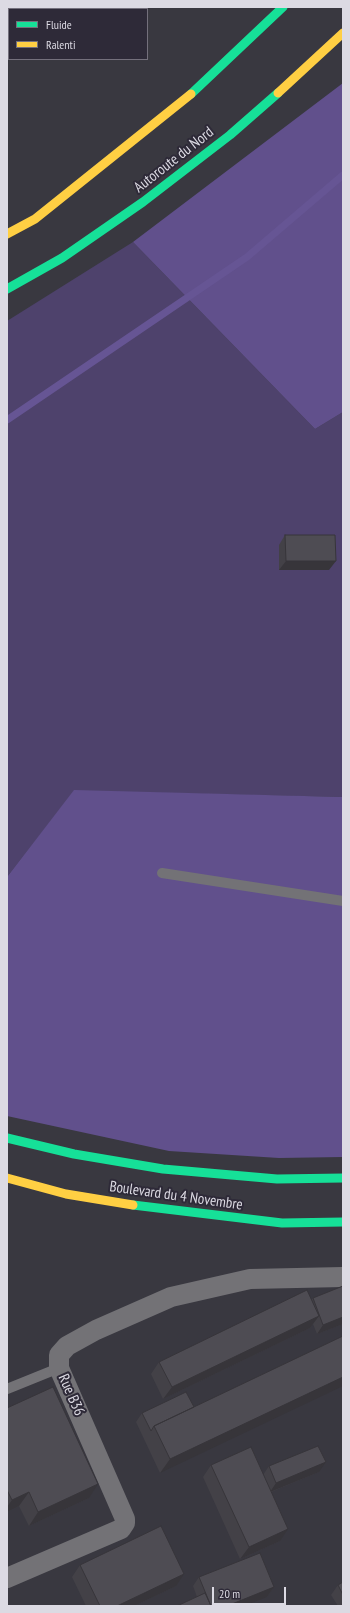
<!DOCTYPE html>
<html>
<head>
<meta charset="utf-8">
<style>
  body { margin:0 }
  #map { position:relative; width:350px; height:1613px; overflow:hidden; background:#393840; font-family:"PT Sans Narrow",sans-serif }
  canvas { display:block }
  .frame { position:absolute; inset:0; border:8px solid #dcdae3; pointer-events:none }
  .legend { position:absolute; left:8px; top:8px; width:140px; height:52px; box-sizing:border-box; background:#2e2a38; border:1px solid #74707c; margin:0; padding:5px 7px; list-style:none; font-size:12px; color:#dcdae3 }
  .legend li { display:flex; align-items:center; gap:8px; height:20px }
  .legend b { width:20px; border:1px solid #74707c }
  .scale { position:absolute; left:212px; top:1587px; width:74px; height:18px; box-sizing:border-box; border:2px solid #dcdae3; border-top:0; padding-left:5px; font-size:12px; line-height:14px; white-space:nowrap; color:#dcdae3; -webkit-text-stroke:3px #2e2a38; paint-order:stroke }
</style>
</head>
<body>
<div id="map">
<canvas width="350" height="1613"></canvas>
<div class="frame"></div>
<ul class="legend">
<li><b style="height:5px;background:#16e098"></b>Fluide</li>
<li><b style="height:5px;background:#ffcf43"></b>Ralenti</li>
</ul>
<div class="scale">20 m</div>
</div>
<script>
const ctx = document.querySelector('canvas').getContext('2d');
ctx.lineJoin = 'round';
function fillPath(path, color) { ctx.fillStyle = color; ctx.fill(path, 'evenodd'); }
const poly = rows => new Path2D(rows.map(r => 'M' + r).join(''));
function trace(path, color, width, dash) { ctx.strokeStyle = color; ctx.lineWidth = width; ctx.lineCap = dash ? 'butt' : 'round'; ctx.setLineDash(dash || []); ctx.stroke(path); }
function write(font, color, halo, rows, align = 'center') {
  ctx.font = font + ' "PT Sans Narrow",sans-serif'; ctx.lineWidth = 4; ctx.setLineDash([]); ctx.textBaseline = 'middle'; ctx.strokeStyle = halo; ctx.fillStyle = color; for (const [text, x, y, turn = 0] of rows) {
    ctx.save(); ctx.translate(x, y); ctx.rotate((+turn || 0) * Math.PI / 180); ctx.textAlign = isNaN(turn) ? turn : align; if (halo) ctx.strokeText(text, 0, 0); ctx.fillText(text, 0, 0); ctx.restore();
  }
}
const green = poly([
  [133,242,315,429,343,412,343,797,74,791,7,877,7,321]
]);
const forest = poly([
  [343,83,343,412,315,429,133,242],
  [74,790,343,797,343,1157,279,1158,169,1151,7,1116,7,877]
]);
const stream = poly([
  [39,9,41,7],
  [7,35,9,33],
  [7,420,247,257,343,175]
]);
const lane = poly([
  [162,873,343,901],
  [7,1389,59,1368]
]);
const street = poly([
  [7,1578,121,1529,125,1523,125,1519,59,1368,59,1355,67,1346,96,1330,171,1297,250,1279,343,1277]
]);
const fast = poly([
  [191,94,283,7],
  [7,289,62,258,143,202,230,135,278,93],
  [7,1138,74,1154,163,1169,277,1179,343,1178],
  [133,1205,282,1223,343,1222]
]);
const slow = poly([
  [278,93,343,33],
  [7,234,35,219,191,94],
  [7,1178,66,1194,133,1205]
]);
const wall = poly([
  [285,535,329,570,279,570,279,545],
  [313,1298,343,1324,317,1334,313,1324,310,1328,163,1399,151,1374,159,1362,311,1300],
  [343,1336,160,1473,136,1422,142,1413,194,1407],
  [7,1408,89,1498,29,1526,19,1506,7,1512],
  [211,1465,263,1475,269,1466,319,1472,271,1492,280,1541,240,1559,203,1477],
  [80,1565,176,1586,134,1606,86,1606,72,1577],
  [199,1577,274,1587,267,1597,197,1597,193,1586],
  [343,1582,343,1606,338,1606,331,1595,338,1585]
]);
const shadedWall = poly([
  [286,561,336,561,329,570,279,570],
  [319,1316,310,1328,163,1399,172,1387],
  [343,1317,343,1324,317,1334,323,1325],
  [343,1377,343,1386,160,1473,170,1459],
  [326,1462,319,1472,270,1492,276,1483],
  [98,1484,89,1498,29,1526,38,1512],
  [29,1492,19,1506,7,1512,7,1507,12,1500],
  [288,1529,280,1541,240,1559,249,1547],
  [184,1574,176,1586,134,1606,117,1606],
  [274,1587,267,1597,244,1606,227,1606]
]);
const building = poly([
  [285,535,335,535,336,561,286,561,285,535],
  [343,1286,343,1317,323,1325,313,1298,343,1286],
  [307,1290,319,1316,172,1387,159,1362,307,1290],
  [343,1336,343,1377,170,1459,154,1426,343,1336],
  [53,1387,98,1484,38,1512,29,1492,12,1500,7,1490,7,1408,53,1387],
  [186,1392,194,1407,154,1426,151,1431,142,1413,186,1392],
  [318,1446,326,1462,276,1483,269,1466,318,1446],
  [251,1447,288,1529,249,1547,211,1465,251,1447],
  [161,1526,184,1574,117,1606,100,1606,80,1565,161,1526],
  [260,1553,274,1587,227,1606,211,1606,199,1577,260,1553],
  [343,1582,343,1595,338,1585,343,1582],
  [205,1593,211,1606,177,1606,205,1593]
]);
const streetNames = [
  ["Autoroute du Nord",174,160,-38],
  ["Boulevard du 4 Novembre",176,1196,8],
  ["Rue B36",71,1395,66]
];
fillPath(green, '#4e426c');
fillPath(forest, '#61508c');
trace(stream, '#665594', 7);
trace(lane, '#737276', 10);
trace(street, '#737276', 20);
trace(fast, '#16e098', 9);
trace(slow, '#ffcf43', 9);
fillPath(wall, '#434147');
fillPath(shadedWall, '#37353a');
fillPath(building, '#4e4c53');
trace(building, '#37353a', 1);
write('15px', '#dcdae3', '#2e2a38', streetNames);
</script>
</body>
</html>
